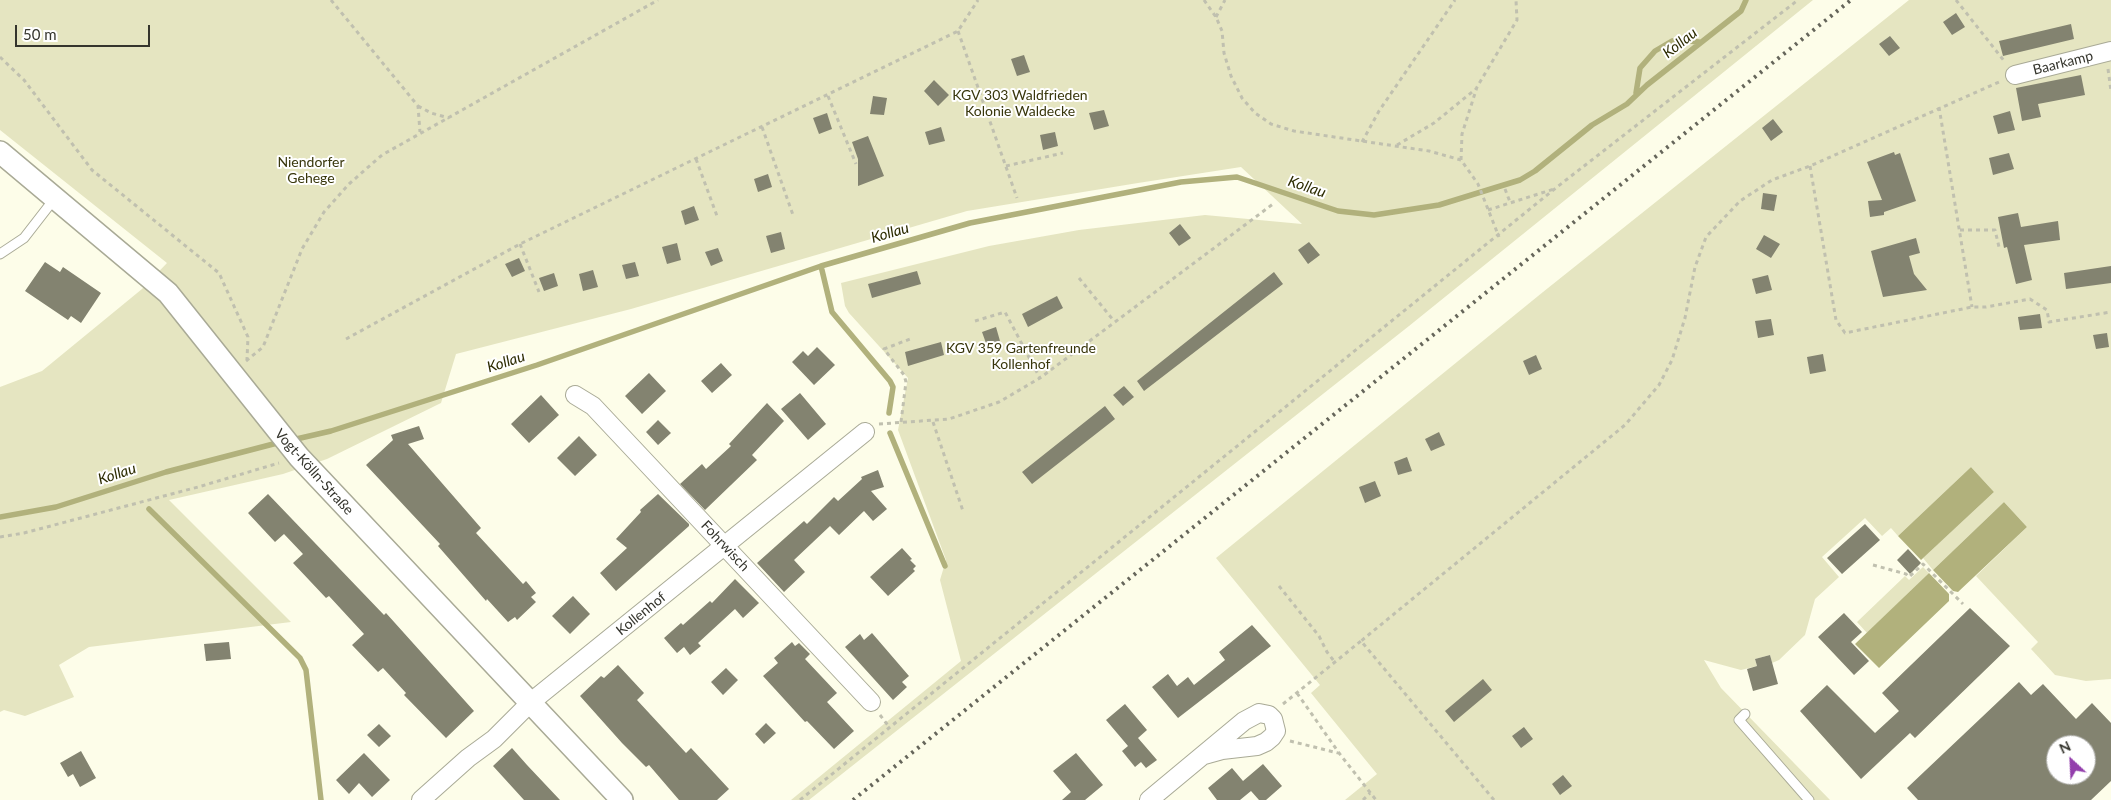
<!DOCTYPE html>
<html>
<head>
<meta charset="utf-8">
<style>
  body { margin:0 }
  #map { position:relative; width:2111px; height:800px; overflow:hidden; background:#fdfde9; font-family:Lato,sans-serif }
  canvas { display:block }
  .north { position:absolute; left:2046px; top:735px; width:50px; height:50px; box-sizing:border-box; background:#fff; border:1px solid #aeaeab; border-radius:50%; rotate:335deg; font-size:14px; font-weight:700; line-height:20px; text-align:center; color:#35352d }
  .north::after { content:''; display:block; margin:auto; width:18px; height:22px; background:#933fac; clip-path:polygon(50% 0,100% 100%,50% 72%,0 100%) }
  .scale { position:absolute; left:15px; top:25px; width:135px; height:22px; box-sizing:border-box; border:2px solid #35352d; border-top:0; padding-left:6px; font-size:15px; line-height:18px; white-space:nowrap; color:#35352d; -webkit-text-stroke:4px #fff; paint-order:stroke }
</style>
</head>
<body>
<div id="map">
<canvas width="2111" height="800"></canvas>
<div class="north">N</div>
<div class="scale">50 m</div>
</div>
<script>
const ctx = document.querySelector('canvas').getContext('2d');
ctx.lineJoin = 'round';
function fillPath(path, color) { ctx.fillStyle = color; ctx.fill(path, 'evenodd'); }
const poly = rows => new Path2D(rows.map(r => 'M' + r).join(''));
function trace(path, color, width, dash) { ctx.strokeStyle = color; ctx.lineWidth = width; ctx.lineCap = dash ? 'butt' : 'round'; ctx.setLineDash(dash || []); ctx.stroke(path); }
function write(font, color, halo, rows, align = 'center') {
  ctx.font = font + ' Lato,sans-serif'; ctx.lineWidth = 4; ctx.setLineDash([]); ctx.textBaseline = 'middle'; ctx.strokeStyle = halo; ctx.fillStyle = color; for (const [text, x, y, turn = 0] of rows) {
    ctx.save(); ctx.translate(x, y); ctx.rotate((+turn || 0) * Math.PI / 180); ctx.textAlign = isNaN(turn) ? turn : align; if (halo) ctx.strokeText(text, 0, 0); ctx.fillText(text, 0, 0); ctx.restore();
  }
}
const green = poly([
  [0,0,1813,0,1409,326,809,800,791,800,961,661,940,580,946,560,898,430,908,378,849,313,845,306,841,283,989,246,1079,230,1205,215,1302,224,1241,167,1138,183,967,211,631,309,456,354,441,403,327,459,283,474,169,500,291,622,89,647,59,665,74,697,25,716,4,710,0,712,0,387,42,371,142,289,167,263,0,130],
  [1909,0,2111,0,2111,679,2086,681,2055,675,2031,649,2038,642,1976,576,2027,527,2004,502,1933,570,1923,558,1994,492,1971,467,1898,536,1891,528,1882,536,1865,518,1822,557,1839,577,1815,599,1805,635,1779,660,1772,663,1770,655,1755,659,1757,666,1741,670,1704,660,1721,688,1830,800,1345,800,1377,774,1311,693,1320,685,1216,558,1543,292],
  [1923,567,1929,573,1867,633,1857,622,1905,576,1909,580]
]);
const water = poly([
  [1971,467,1994,492,1921,560,1898,536],
  [2004,502,2027,527,1958,592,1953,591,1933,570],
  [1929,573,1949,594,1949,601,1879,668,1855,644]
]);
const stream = poly([
  [1636,93,1640,68,1655,51,1672,41,1681,40,1699,42],
  [821,266,832,312,890,381,893,387,889,413],
  [890,433,945,566],
  [292,440,331,431,537,365,821,266,970,223,1181,182,1237,177,1338,211,1374,215,1439,205,1481,192,1520,180,1535,171,1592,125,1627,104,1647,85,1741,11,1746,0],
  [149,509,300,658,306,670,321,800],
  [0,517,56,507,166,472,281,442]
]);
const building = poly([
  [1956,13,1965,27,1952,35,1943,22],
  [2071,24,2074,39,2003,56,1999,41],
  [1890,36,1900,48,1889,56,1879,44],
  [1024,55,1030,72,1017,76,1011,59],
  [2081,75,2085,95,2038,104,2041,117,2022,121,2016,88],
  [934,80,949,95,938,106,924,91],
  [873,96,887,98,884,115,870,114],
  [1104,110,1109,126,1094,130,1089,113],
  [2010,111,2015,130,1998,134,1993,116],
  [827,113,832,129,819,134,813,118],
  [1773,119,1783,132,1771,141,1762,128],
  [941,127,945,141,929,145,925,132],
  [1055,132,1058,146,1043,150,1040,135],
  [868,136,884,176,858,186,858,159,852,142],
  [1894,152,1895,155,1900,153,1916,201,1884,212,1884,215,1870,217,1868,201,1882,200,1867,162],
  [2009,153,2014,169,1993,175,1989,158],
  [768,174,772,187,758,192,754,179],
  [1763,193,1777,195,1774,211,1761,209],
  [694,206,699,220,685,225,681,211],
  [2018,213,2021,227,2058,221,2060,240,2024,245,2032,280,2016,284,2007,247,2004,248,1998,217],
  [1180,224,1191,238,1179,246,1169,233],
  [781,232,785,249,771,253,766,236],
  [1764,235,1780,244,1771,258,1756,249],
  [1916,238,1920,253,1909,256,1914,274,1927,290,1883,297,1871,251],
  [1309,242,1320,255,1308,264,1298,250],
  [677,243,681,260,667,264,662,247],
  [718,248,723,261,711,266,705,252],
  [519,258,525,271,512,277,505,264],
  [45,262,60,272,63,267,101,293,81,323,71,316,68,320,25,291],
  [635,262,639,276,626,279,622,265],
  [2111,266,2111,283,2066,289,2064,273],
  [593,270,598,287,583,291,579,274],
  [917,271,921,284,872,298,868,284],
  [1274,272,1283,284,1144,391,1137,381],
  [554,273,558,286,544,291,539,278],
  [1768,275,1772,290,1756,294,1752,279],
  [1057,296,1063,308,1028,327,1022,314],
  [2040,314,2042,328,2020,330,2018,317],
  [1771,319,1774,335,1758,338,1755,321],
  [996,327,1000,341,987,346,982,332],
  [2107,333,2109,347,2096,349,2093,335],
  [941,342,944,355,908,366,905,352],
  [817,347,835,365,814,385,792,362,803,351,808,356],
  [1823,354,1826,371,1810,374,1807,357],
  [1536,355,1542,369,1529,375,1523,361],
  [721,363,732,375,712,393,701,381],
  [649,373,666,391,642,414,625,396],
  [1124,386,1134,397,1123,406,1113,395],
  [800,393,826,424,808,440,781,409],
  [541,395,559,415,529,443,511,424],
  [767,403,784,421,752,455,757,460,705,510,680,484,702,464,706,469,731,446,729,444],
  [1105,406,1115,419,1032,484,1022,472],
  [658,420,671,433,658,445,646,432],
  [419,426,424,439,408,444,481,528,476,533,523,584,526,581,536,593,531,597,536,602,517,620,515,617,508,622,487,599,486,601,438,546,440,544,366,465,393,440,391,435],
  [1439,432,1445,445,1431,451,1425,439],
  [579,436,597,455,575,476,557,458],
  [1407,457,1412,471,1398,475,1394,462],
  [878,470,884,487,871,491,887,509,873,521,864,511,839,535,830,526,794,560,805,572,784,592,757,563,804,521,807,524,834,497,838,501,862,479,861,477],
  [1375,481,1381,496,1365,503,1359,487],
  [268,494,384,615,386,613,474,711,446,738,404,695,406,693,383,668,378,672,352,645,364,634,329,596,326,598,293,563,303,554,284,534,275,542,248,513],
  [658,494,689,524,689,526,616,591,600,573,627,548,616,539,641,512,640,510],
  [1865,524,1880,540,1842,574,1827,558],
  [902,548,912,559,910,560,916,566,913,569,915,571,888,596,870,577],
  [1908,549,1921,563,1910,574,1897,560],
  [735,579,759,603,743,618,735,609,698,643,701,646,690,655,684,647,677,653,664,638,681,623,683,625,710,601,712,603],
  [573,596,590,614,570,634,552,616],
  [1970,608,2010,646,1915,738,1910,733,1861,779,1800,711,1827,685,1875,733,1899,711,1882,693],
  [1844,613,1862,632,1851,642,1869,661,1854,675,1818,637],
  [1252,625,1271,646,1178,718,1152,687,1168,674,1177,686,1188,677,1194,685,1225,660,1219,652],
  [872,633,909,676,902,682,907,687,893,700,845,647,860,634,864,640],
  [229,642,231,659,206,661,204,644],
  [792,642,795,646,799,643,810,654,805,659,837,693,827,702,854,731,834,749,807,721,805,722,763,676,778,663,774,658],
  [1770,655,1778,684,1753,691,1747,669,1757,666,1755,659],
  [618,665,644,693,637,700,686,753,691,748,729,789,717,800,679,800,649,765,646,767,622,743,580,696,601,676,604,678],
  [726,668,738,680,723,695,711,682],
  [1483,679,1492,690,1454,722,1445,711],
  [2019,682,2031,695,2043,684,2076,719,2092,703,2111,723,2111,781,2091,800,1918,800,1907,788],
  [2056,745,2086,745,2086,775,2056,775],
  [1125,704,1147,730,1138,738,1157,760,1146,768,1141,762,1135,767,1122,751,1128,746,1106,720],
  [766,723,776,733,764,744,755,734],
  [379,724,391,736,379,747,367,735],
  [1524,727,1533,739,1521,748,1512,736],
  [512,748,527,765,560,800,524,800,493,766],
  [81,751,96,778,80,787,73,774,68,777,60,763],
  [364,753,390,780,372,797,359,783,349,794,336,780],
  [1076,753,1103,785,1085,800,1062,800,1071,792,1053,771],
  [1263,764,1282,786,1266,800,1259,800,1251,791,1240,800,1217,800,1208,788,1232,768,1243,781],
  [1563,775,1572,786,1560,795,1552,784]
]);
const path = poly([
  [331,0,418,106,420,132],
  [1204,0,1216,17,1222,31,1224,53,1231,76,1242,98,1255,113,1271,124,1294,131,1429,151,1461,160,1478,184,1499,237],
  [1956,0,2005,62],
  [1216,17,1225,0],
  [958,31,1017,198],
  [0,57,24,80,92,170,219,273,248,337,247,359],
  [2108,69,2111,91],
  [828,96,856,164],
  [418,106,431,113,449,118],
  [1939,107,1972,307],
  [762,127,793,215],
  [1362,142,1379,111,1455,0],
  [1397,145,1434,123,1477,88],
  [696,159,717,216],
  [1461,160,1462,134,1477,87,1517,20,1516,0],
  [1006,166,1063,153],
  [1810,166,1836,320,1845,333,1972,307,1986,307,2030,299,2047,310,2049,322,2111,312],
  [1505,189,1510,202],
  [1488,210,1554,189],
  [1960,230,1995,230,1999,247],
  [520,244,539,292],
  [1079,278,1114,321],
  [975,321,1005,312,1040,378],
  [346,339,520,244,958,31,978,0],
  [246,361,263,347,302,249,324,212,349,184,382,155,658,0],
  [901,422,906,382,904,375,884,349,910,339],
  [933,422,963,511],
  [879,424,949,419,999,402,1040,378,1273,204],
  [0,537,24,533,198,487,279,463],
  [1873,565,1906,574,1909,577,1923,564,1963,604],
  [1279,586,1319,636,1327,652,1334,661],
  [1297,693,1339,753,1376,800],
  [1283,704,1361,641],
  [880,715,890,728],
  [1290,741,1338,753],
  [800,800,1557,187,1798,0],
  [1363,800,1370,793],
  [1494,800,1361,641,1625,425,1659,385,1672,360,1685,318,1695,267,1706,237,1740,201,1772,180,1810,166,1999,82]
]);
const service = poly([
  [0,254,24,238,55,198],
  [1745,714,1739,720,1809,800]
]);
const minor = poly([
  [2015,75,2111,51],
  [575,395,593,406,871,702],
  [421,800,468,758,494,739,531,702,865,432],
  [1149,800,1244,721,1259,713,1269,715,1273,719,1276,731,1272,737,1266,742,1257,746,1222,750,1204,755]
]);
const tertiary = poly([
  [0,152,168,293,299,457,622,800]
]);
const rail = poly([
  [853,800,1851,0]
]);
const streetNames = [
  ["Baarkamp",2063,63,-14],
  ["Vogt-Kölln-Straße",314,472,48],
  ["Fohrwisch",725,546,47],
  ["Kollenhof",641,614,-39]
];
const parkNames = [
  ["KGV 303 Waldfrieden",1020,95],
  ["Kolonie Waldecke",1020,111],
  ["Niendorfer",311,162],
  ["Gehege",311,178],
  ["KGV 359 Gartenfreunde",1021,348],
  ["Kollenhof",1021,364]
];
const waterNames = [
  ["Kollau",1680,43,-38],
  ["Kollau",1307,187,19],
  ["Kollau",890,233,-16],
  ["Kollau",506,362,-18],
  ["Kollau",117,474,-18]
];
fillPath(green, '#e5e5c1');
fillPath(water, '#b1b17c');
trace(stream, '#b1b17c', 5.5);
fillPath(building, '#838370');
trace(service, '#a9aa96', 11);
trace(minor, '#a9aa96', 20);
trace(tertiary, '#a9aa96', 24);
trace(path, '#c0c0af', 3, [4, 4]);
trace(service, '#fff', 9);
trace(minor, '#fff', 18);
trace(tertiary, '#fff', 21);
trace(rail, '#65655a', 4, [2.5, 5]);
write('14px', '#35352d', '#fff', streetNames);
write('14px', '#38360b', '#fff', parkNames);
write('italic 15px', '#2c2b00', '#fff', waterNames);
</script>
</body>
</html>
